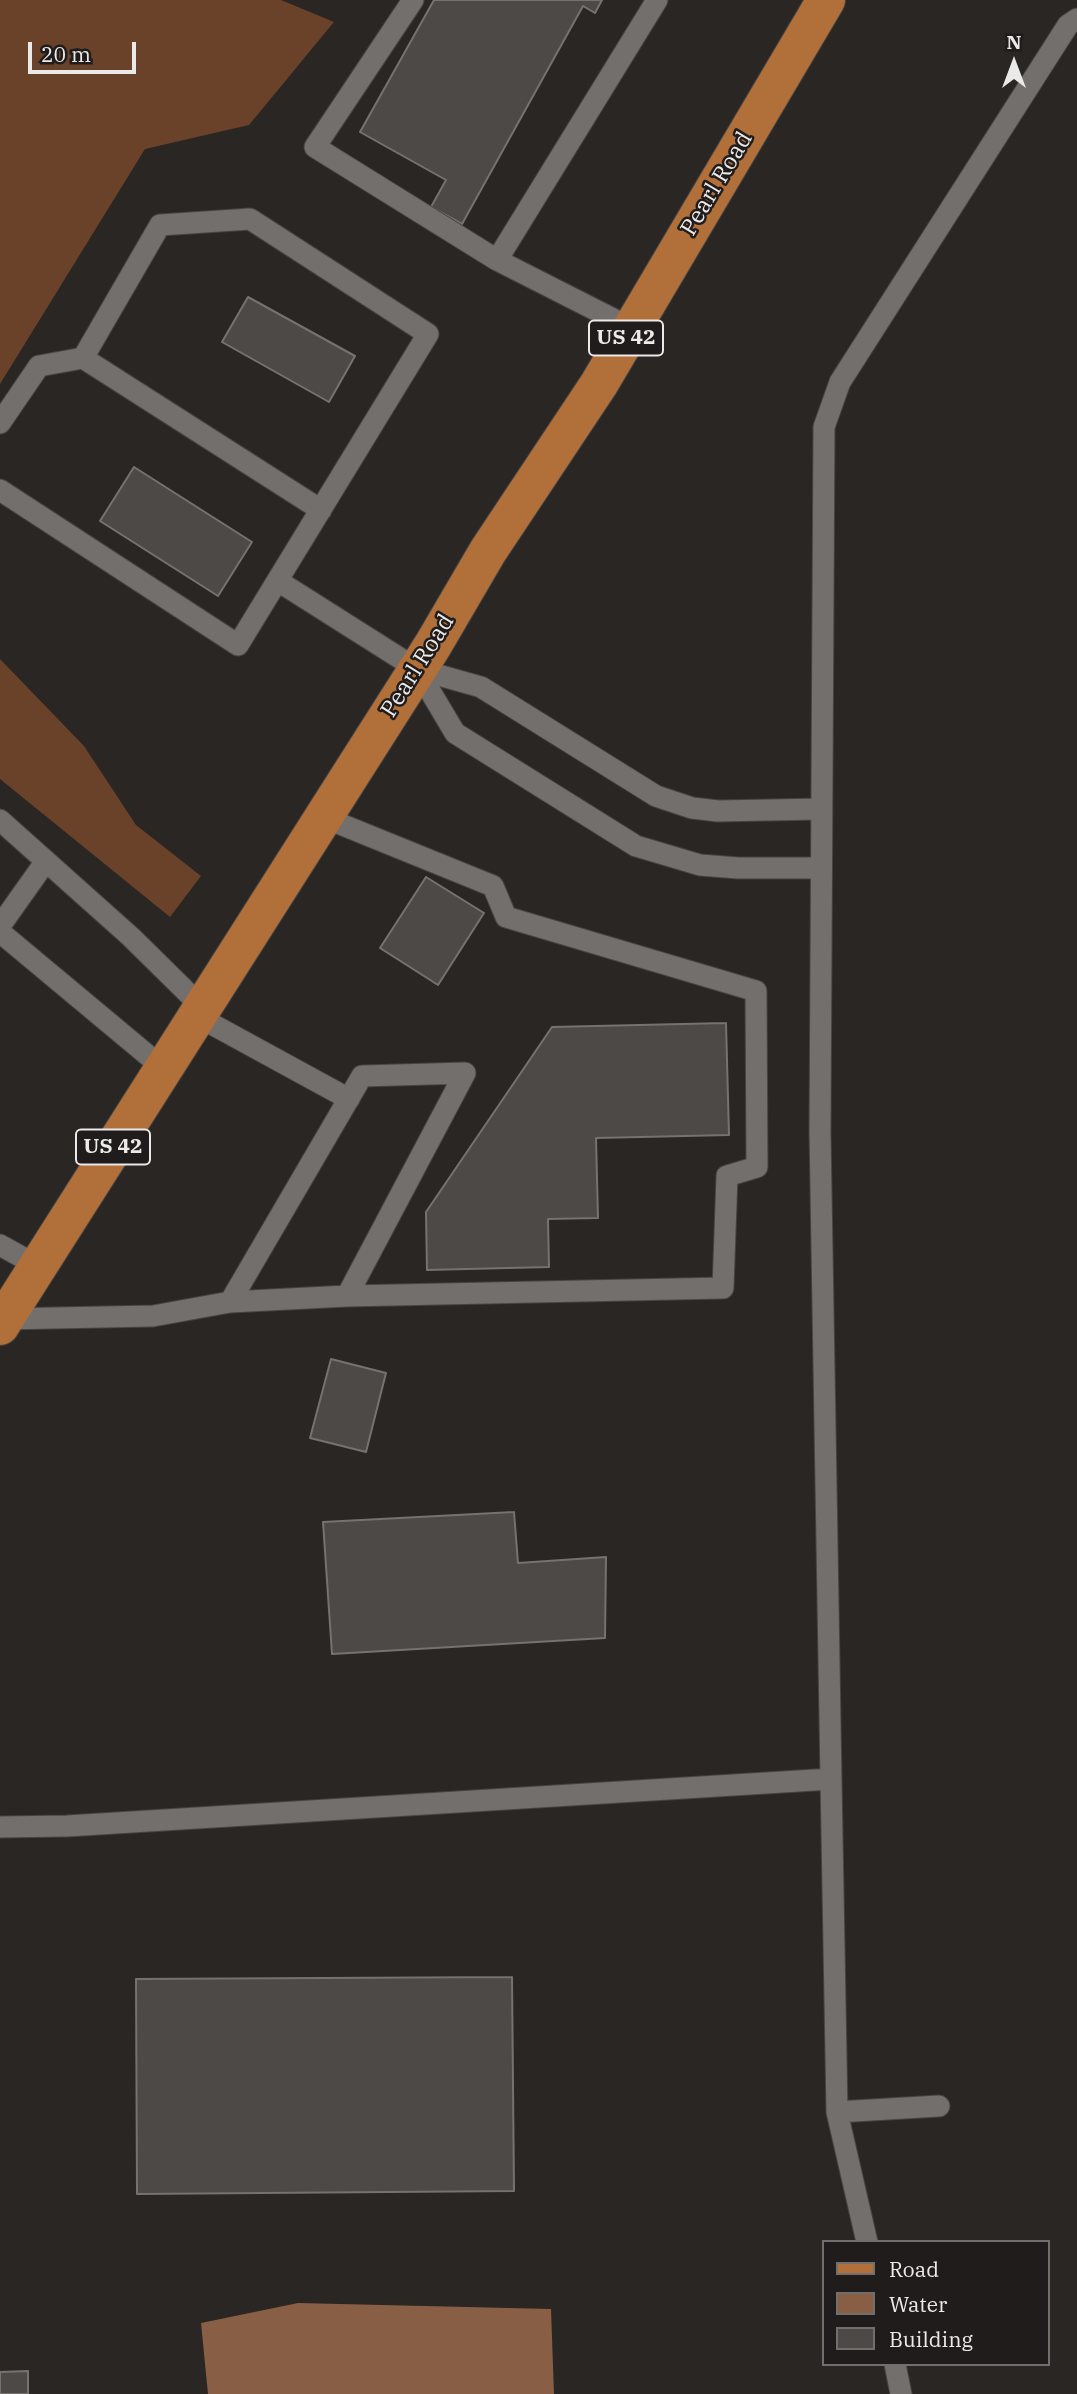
<!DOCTYPE html>
<html>
<head>
<meta charset="utf-8">
<style>
  body { margin:0 }
  #map { position:relative; width:1077px; height:2394px; overflow:hidden; background:#292624; font-family:"IBM Plex Serif",serif }
  canvas { display:block }
  .legend { position:absolute; left:822px; top:2240px; width:228px; height:126px; box-sizing:border-box; background:#1f1c1b; border:2px solid #716e6d; margin:0; padding:9px 12px; list-style:none; font-size:21px; color:#eceae9 }
  .legend li { display:flex; align-items:center; gap:14px; height:35px }
  .legend b { width:35px; border:2px solid #716e6d }
  .north { position:absolute; left:979px; top:28px; width:70px; height:70px; -webkit-text-stroke:5px #1f1c1b; paint-order:stroke; rotate:0deg; font-size:19px; font-weight:700; line-height:28px; text-align:center; color:#eceae9 }
  .north::after { content:''; display:block; margin:auto; width:24px; height:32px; background:#eceae9; clip-path:polygon(50% 0,100% 100%,50% 72%,0 100%) }
  .scale { position:absolute; left:28px; top:42px; width:108px; height:32px; box-sizing:border-box; border:4px solid #eceae9; border-top:0; padding-left:9px; font-size:21px; line-height:24px; white-space:nowrap; color:#eceae9; -webkit-text-stroke:5px #1f1c1b; paint-order:stroke }
</style>
</head>
<body>
<div id="map">
<canvas width="1077" height="2394"></canvas>
<ul class="legend">
<li><b style="height:9px;background:#b16f39"></b>Road</li>
<li><b style="height:19px;background:#885f45"></b>Water</li>
<li><b style="height:19px;background:#4c4947"></b>Building</li>
</ul>
<div class="north">N</div>
<div class="scale">20 m</div>
</div>
<script>
const ctx = document.querySelector('canvas').getContext('2d');
ctx.lineJoin = 'round';
function fillPath(path, color) { ctx.fillStyle = color; ctx.fill(path, 'evenodd'); }
const poly = rows => new Path2D(rows.map(r => 'M' + r).join(''));
function trace(path, color, width, dash) { ctx.strokeStyle = color; ctx.lineWidth = width; ctx.lineCap = dash ? 'butt' : 'round'; ctx.setLineDash(dash || []); ctx.stroke(path); }
function write(font, color, halo, rows, align = 'center') {
  ctx.font = font + ' "IBM Plex Serif",serif'; ctx.lineWidth = 5; ctx.setLineDash([]); ctx.textBaseline = 'middle'; ctx.strokeStyle = halo; ctx.fillStyle = color; for (const [text, x, y, turn = 0] of rows) {
    ctx.save(); ctx.translate(x, y); ctx.rotate((+turn || 0) * Math.PI / 180); ctx.textAlign = isNaN(turn) ? turn : align; if (halo) ctx.strokeText(text, 0, 0); ctx.fillText(text, 0, 0); ctx.restore();
  }
}
const forest = poly([
  [0,0,281,0,334,22,249,125,145,149,0,384],
  [0,659,84,746,136,825,201,876,170,917,0,779]
]);
const water = poly([
  [298,2303,551,2309,554,2394,208,2394,201,2323]
]);
const building = poly([
  [434,0,602,0,595,13,583,6,462,224,431,207,446,180,360,132,434,0],
  [248,297,355,356,329,402,222,342,248,297],
  [134,467,252,542,218,596,100,521,134,467],
  [426,877,484,913,438,985,380,948,426,877],
  [726,1023,729,1135,596,1138,598,1218,548,1219,549,1267,427,1270,426,1212,552,1027,726,1023],
  [331,1359,386,1373,366,1452,310,1438,331,1359],
  [514,1512,518,1563,606,1557,605,1638,332,1654,323,1522,514,1512],
  [512,1977,514,2191,137,2194,136,1979,512,1977],
  [28,2371,28,2394,0,2394,0,2372,28,2371]
]);
const service = poly([
  [413,0,315,147,497,260],
  [631,328,497,260,657,0],
  [0,423,39,366,83,358,321,510],
  [0,490,238,645,428,334,250,219,160,225,83,358],
  [278,581,417,669,481,687,656,796,692,808,718,811,821,809],
  [417,669,455,733,636,846,700,865,738,868,821,868],
  [323,817,493,886,506,917,756,991,757,1167,727,1176,723,1288,347,1296],
  [0,820,131,937,202,1007],
  [0,926,46,861],
  [0,932,163,1068],
  [197,1016,349,1099],
  [0,1245,38,1266],
  [4,1319,153,1316,230,1302,362,1076,465,1073,347,1296,230,1302],
  [831,1779,837,2112,939,2106],
  [0,1827,67,1826,831,1779,820,1131,824,427,840,382,1068,25,1077,19],
  [837,2112,867,2242],
  [895,2364,901,2394]
]);
const primary = poly([
  [0,1326,433,645,488,551,599,384,826,0]
]);
const shields = [
  [626,338,74],
  [113,1147,74]
];
const shieldNames = [
  ["US 42",626,338],
  ["US 42",113,1147]
];
const streetNames = [
  ["Pearl Road",717,184,-59],
  ["Pearl Road",418,666,-58]
];
fillPath(forest, '#694229');
fillPath(water, '#885f45');
fillPath(building, '#4c4947');
trace(building, '#757270', 2);
trace(service, '#464443', 23);
trace(primary, '#464443', 40);
trace(service, '#726f6d', 21);
trace(primary, '#b16f39', 38);
for (const [x, y, w] of shields) { const box = new Path2D(); box.roundRect(x - w / 2, y - 17.5, w, 35, 5); ctx.fillStyle = '#1f1c1b'; ctx.fill(box); trace(box, '#eceae9', 2); }
write('bold 21px', '#eceae9', null, shieldNames);
write('23px', '#eceae9', '#1f1c1b', streetNames);
</script>
</body>
</html>
